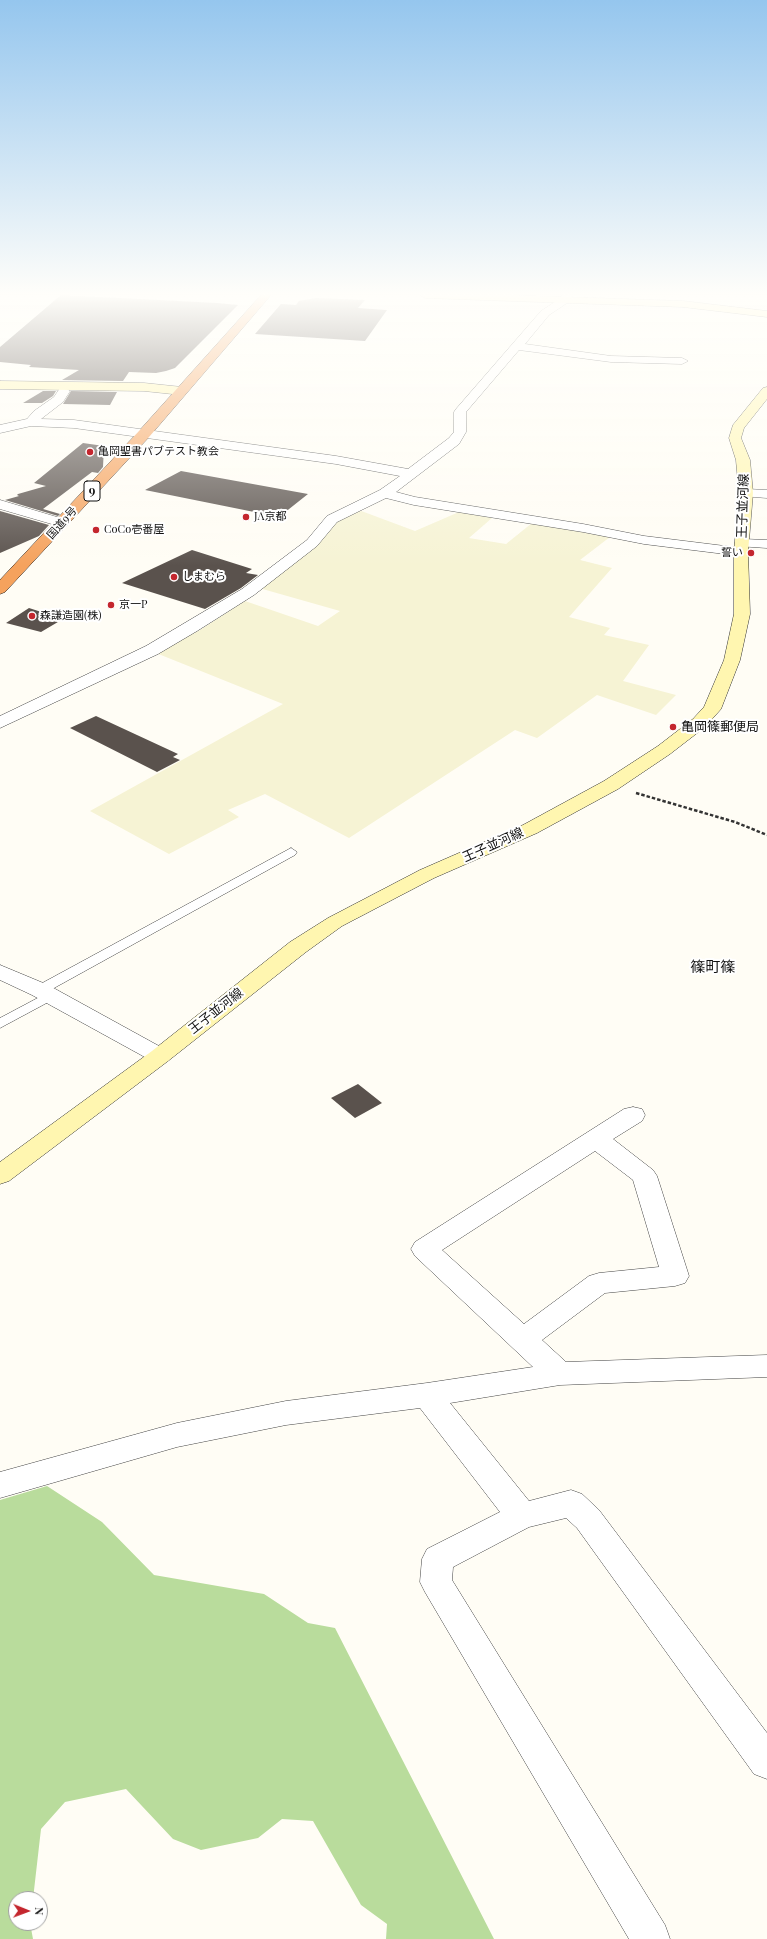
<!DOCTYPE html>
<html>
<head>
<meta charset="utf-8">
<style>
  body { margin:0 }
  #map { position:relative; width:767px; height:1939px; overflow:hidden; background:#fffdf5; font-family:"Playfair Display",serif }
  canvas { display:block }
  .north { position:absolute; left:8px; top:1891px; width:40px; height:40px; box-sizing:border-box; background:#fff; border:1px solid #a0a0a0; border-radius:50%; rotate:91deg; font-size:11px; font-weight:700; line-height:16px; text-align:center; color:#111 }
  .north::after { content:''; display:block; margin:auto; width:14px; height:18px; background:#c4262e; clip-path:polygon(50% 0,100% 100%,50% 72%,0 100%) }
</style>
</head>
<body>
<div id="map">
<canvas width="767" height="1939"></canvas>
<div class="north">N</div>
</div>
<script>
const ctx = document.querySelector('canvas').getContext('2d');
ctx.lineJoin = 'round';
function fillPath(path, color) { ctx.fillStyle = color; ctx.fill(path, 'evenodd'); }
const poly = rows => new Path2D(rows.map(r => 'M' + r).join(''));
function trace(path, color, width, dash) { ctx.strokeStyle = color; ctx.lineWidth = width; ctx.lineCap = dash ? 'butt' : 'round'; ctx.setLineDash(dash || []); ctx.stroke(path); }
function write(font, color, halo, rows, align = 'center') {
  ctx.font = font + ' "Playfair Display","Noto Sans JP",serif'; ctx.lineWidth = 4; ctx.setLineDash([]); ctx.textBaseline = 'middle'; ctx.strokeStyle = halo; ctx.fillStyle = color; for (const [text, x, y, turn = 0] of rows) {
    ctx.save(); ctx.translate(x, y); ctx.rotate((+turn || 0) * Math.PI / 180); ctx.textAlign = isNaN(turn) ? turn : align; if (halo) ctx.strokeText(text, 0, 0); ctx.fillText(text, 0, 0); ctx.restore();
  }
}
const farmland = poly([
  [356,509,415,531,459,512,492,518,469,538,506,544,532,523,610,537,580,560,612,568,569,617,610,628,604,635,649,645,623,681,676,695,656,715,597,695,537,738,515,730,349,838,265,794,228,810,239,817,169,854,90,811,283,704,156,653,200,630,245,601,318,626,340,611,259,588,335,523]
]);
const forest = poly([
  [47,1486,102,1522,154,1575,264,1594,308,1623,335,1628,494,1939,386,1939,387,1924,361,1905,313,1821,282,1819,258,1838,201,1850,173,1839,126,1789,65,1802,41,1829,33,1899,16,1899,16,1923,30,1923,33,1939,0,1939,0,1500]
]);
const building = poly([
  [61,295,217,303,238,305,175,368,166,371,156,373,129,372,123,381,62,380,79,370,29,367,31,365,0,362,0,347],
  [316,298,365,300,358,308,387,310,365,341,255,334,281,304,296,305,299,301],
  [43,391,56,391,53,396,42,403,23,403],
  [71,391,117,392,110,405,63,404],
  [83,443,104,446,103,467,98,473,92,472,43,509,60,514,58,516,5,500,19,496,17,495,18,494,46,486,34,483],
  [181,471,308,494,279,517,145,490],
  [0,511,49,525,39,536,0,553],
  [192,550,252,569,246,573,258,575,241,588,205,609,122,583],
  [29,608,63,619,41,632,6,623],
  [96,716,178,754,173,757,180,760,157,772,70,728],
  [358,1084,382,1103,355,1118,331,1098]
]);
const path = poly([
  [636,793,735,822,767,835]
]);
const lane = poly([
  [291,848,297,852,295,855,45,993,35,993,33,990,35,987,291,848],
  [49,992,54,993,56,996,54,999,0,1028,0,1018,49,992]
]);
const street = poly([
  [562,295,572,295,570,301,549,315,525,344,611,356,682,358,688,361,682,364,611,362,519,350,466,412,466,432,459,444,396,492,415,497,583,524,644,536,741,548,746,549,748,552,746,555,741,556,644,544,583,532,414,505,386,498,337,522,317,546,254,595,197,631,158,654,0,728,0,716,146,646,242,589,307,540,327,516,380,490,400,476,336,464,74,428,31,426,0,433,0,425,27,419,34,411,54,397,60,388,64,387,70,391,63,402,41,419,74,420,336,456,408,469,449,438,454,432,454,412,456,409,541,311,561,298,562,295],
  [746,489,767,490,767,498,741,496,739,493,741,490,746,489],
  [0,500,67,520,69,523,67,526,62,527,0,509,0,500],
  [742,539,767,540,767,548,737,546,735,543,737,540,742,539],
  [0,965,48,985,168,1051,172,1056,168,1061,160,1064,152,1061,32,995,0,980,0,965],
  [633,1107,642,1109,645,1115,642,1121,613,1139,653,1170,657,1176,689,1276,685,1283,675,1286,605,1293,542,1340,566,1362,767,1355,767,1377,560,1385,450,1403,529,1501,571,1490,582,1494,599,1510,767,1733,767,1779,754,1774,577,1528,566,1518,529,1527,453,1567,452,1580,665,1925,670,1939,629,1939,425,1592,420,1582,422,1559,427,1549,500,1512,420,1408,286,1425,177,1447,0,1498,0,1472,177,1423,286,1401,427,1383,533,1367,415,1256,411,1249,415,1242,624,1109,633,1107],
  [595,1151,633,1180,659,1267,599,1273,589,1276,524,1324,442,1250,595,1151]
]);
const secondary = poly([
  [420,295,508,295,683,301,767,311,767,317,683,307,425,298,420,295],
  [0,381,144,383,182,387,188,391,182,395,144,391,0,389,0,381],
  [767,387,767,399,744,428,741,438,750,460,753,493,748,552,750,614,740,660,721,709,705,727,670,754,618,789,537,833,434,878,342,926,306,952,168,1061,9,1181,0,1184,0,1162,152,1051,290,942,328,918,420,870,523,825,604,781,658,746,693,719,704,707,724,660,734,614,734,552,739,493,736,460,729,438,733,425,763,388,767,387]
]);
const highway = poly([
  [261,295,271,295,149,437,5,592,0,594,0,580,139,431,261,295]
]);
const markers = [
  [90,452,4,"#c4262e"],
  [246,517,4,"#c4262e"],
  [96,530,4,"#c4262e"],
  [751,553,4,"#c4262e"],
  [174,577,4,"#c4262e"],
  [111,605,4,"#c4262e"],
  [32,616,4,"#c4262e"],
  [673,727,4,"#c4262e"]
];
const farPoinames = [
  ["亀岡聖書パブテスト教会",98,452],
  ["JA京都",254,517],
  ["CoCo壱番屋",104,530],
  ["誓い",743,553,"right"],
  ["しまむら",182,577],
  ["京一P",119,605],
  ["森謙造園(株)",40,616]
];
const farStreetnames = [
  ["国道9号",62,523,-48]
];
const shields = [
  [92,491,16]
];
const shieldNames = [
  ["9",92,491]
];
const streetNames = [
  ["王子並河線",743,506,-88],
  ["王子並河線",493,845,-24],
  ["王子並河線",216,1011,-38]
];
const poiNames = [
  ["亀岡篠郵便局",681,727]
];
const quarterNames = [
  ["篠町篠",713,967]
];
fillPath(farmland, '#f6f3d4');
fillPath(forest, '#b9dc9c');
fillPath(building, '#5a524d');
trace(lane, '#444', 1);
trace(street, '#444', 1);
trace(secondary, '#333', 1);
trace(highway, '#222', 1);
trace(path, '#333', 2.5, [3.5, 2]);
fillPath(lane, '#fff');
fillPath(street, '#fff');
fillPath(secondary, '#fff6b0');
fillPath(highway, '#f5a25d');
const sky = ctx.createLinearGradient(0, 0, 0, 566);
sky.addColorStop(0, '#95c6ee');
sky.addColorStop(0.52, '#fffefa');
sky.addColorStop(1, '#fffefa00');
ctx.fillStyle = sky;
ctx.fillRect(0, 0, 767, 566);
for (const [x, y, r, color] of markers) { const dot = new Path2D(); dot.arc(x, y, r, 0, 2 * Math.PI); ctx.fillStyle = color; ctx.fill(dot); trace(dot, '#fff', 1.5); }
write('11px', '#111', '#fff', farPoinames, 'left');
write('11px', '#111', '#fff', farStreetnames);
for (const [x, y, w] of shields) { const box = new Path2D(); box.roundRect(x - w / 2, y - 10, w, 20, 3); ctx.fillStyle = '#fff'; ctx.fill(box); trace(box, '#111', 1); }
write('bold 12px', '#111', null, shieldNames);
write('13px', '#111', '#fff', streetNames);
write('13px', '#111', '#fff', poiNames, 'left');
write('15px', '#111', '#fff', quarterNames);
</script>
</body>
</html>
